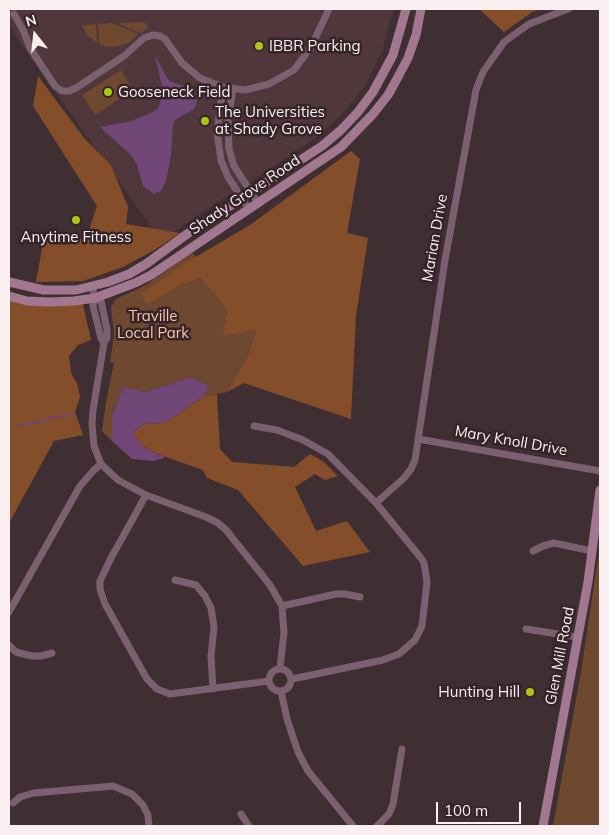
<!DOCTYPE html>
<html>
<head>
<meta charset="utf-8">
<style>
  body { margin:0 }
  #map { position:relative; width:609px; height:835px; overflow:hidden; background:#402f32; font-family:Mulish,sans-serif }
  canvas { display:block }
  .frame { position:absolute; inset:0; border:10px solid #fbeff1; pointer-events:none }
  .north { position:absolute; left:10px; top:10px; width:50px; height:50px; -webkit-text-stroke:4px #362528; paint-order:stroke; rotate:344deg; font-size:14px; font-weight:700; line-height:20px; text-align:center; color:#fbeff1 }
  .north::after { content:''; display:block; margin:auto; width:18px; height:22px; background:#fbeff1; clip-path:polygon(50% 0,100% 100%,50% 72%,0 100%) }
  .scale { position:absolute; left:436px; top:802px; width:85px; height:22px; box-sizing:border-box; border:2px solid #fbeff1; border-top:0; padding-left:6px; font-size:15px; line-height:18px; white-space:nowrap; color:#fbeff1; -webkit-text-stroke:4px #362528; paint-order:stroke }
</style>
</head>
<body>
<div id="map">
<canvas width="609" height="835"></canvas>
<div class="frame"></div>
<div class="north">N</div>
<div class="scale">100 m</div>
</div>
<script>
const ctx = document.querySelector('canvas').getContext('2d');
ctx.lineJoin = 'round';
function fillPath(path, color) { ctx.fillStyle = color; ctx.fill(path, 'evenodd'); }
const poly = rows => new Path2D(rows.map(r => 'M' + r).join(''));
function trace(path, color, width, dash) { ctx.strokeStyle = color; ctx.lineWidth = width; ctx.lineCap = dash ? 'butt' : 'round'; ctx.setLineDash(dash || []); ctx.stroke(path); }
function write(font, color, halo, rows, align = 'center') {
  ctx.font = font + ' Mulish,sans-serif'; ctx.lineWidth = 5; ctx.setLineDash([]); ctx.textBaseline = 'middle'; ctx.strokeStyle = halo; ctx.fillStyle = color; for (const [text, x, y, turn = 0] of rows) {
    ctx.save(); ctx.translate(x, y); ctx.rotate((+turn || 0) * Math.PI / 180); ctx.textAlign = isNaN(turn) ? turn : align; if (halo) ctx.strokeText(text, 0, 0); ctx.fillText(text, 0, 0); ctx.restore();
  }
}
const built = poly([
  [9,9,394,9,382,51,365,86,345,111,324,131,303,147,161,240,21,44,9,24]
]);
const green = poly([
  [144,22,147,25,148,28,140,33,117,23],
  [112,23,138,34,130,42,120,46,109,47,99,44,98,24],
  [96,24,97,43,88,36,82,26],
  [121,70,133,90,95,115,82,95],
  [192,252,240,325,258,329,247,358,227,392,204,396,209,386,191,377,146,392,123,387,112,416,112,441,102,431,106,402,114,363,110,362,114,335,111,307,116,299,146,285],
  [600,545,600,826,553,826,581,672]
]);
const forest = poly([
  [479,9,541,9,532,12,504,32],
  [38,76,84,138,111,165,128,207,126,224,180,233,156,249,123,267,83,281,36,282,44,237,73,244,88,233,97,206,33,106],
  [351,151,360,159,347,233,368,238,356,316,351,419,244,383,227,392,247,358,257,329,223,336,228,310,200,277,183,284,147,304,141,294,187,262,250,225],
  [9,296,82,300,91,340,78,345,69,356,71,373,77,383,80,397,75,412,83,435,54,441,9,523],
  [217,394,220,449,232,462,294,467,310,454,324,462,338,476,325,480,315,474,295,487,316,531,347,521,370,552,303,566,238,490,207,478,203,470,152,452,140,444,133,433,143,424,165,423,204,396]
]);
const water = poly([
  [155,56,169,81,184,86,192,91,196,96,197,103,194,109,175,120,173,124,171,156,166,181,161,191,154,194,143,186,137,165,131,155,100,127,132,121,153,112,158,108,162,97,163,90],
  [191,377,209,386,204,396,165,423,143,424,133,433,140,444,152,452,166,457,154,461,132,459,112,441,112,416,123,387,146,392]
]);
const stream = poly([
  [18,427,23,424,43,422,49,418,72,415]
]);
const street = poly([
  [14,14,23,30,30,48,55,86,62,91,69,91,76,88,124,56,144,38,153,35,160,36,165,39,182,63,200,78,223,87,245,90,269,84,294,70,311,47,329,9],
  [223,87,217,132,221,160,228,177,249,209],
  [233,89,228,120,229,149,234,166,258,203],
  [92,287,95,298,93,306,101,338,104,343],
  [95,298,101,301,107,329,107,338,104,343,93,410,92,424,94,446,101,464,118,480,146,495,206,517,218,523,226,530,270,585,282,606,284,633,280,668],
  [254,426,277,430,303,440,328,454,376,503,421,558,424,563,427,582,422,626,415,640,399,654,383,660,292,679],
  [418,439,600,471],
  [146,495,111,558,100,581,100,589,105,604,147,679,157,689,170,694,269,681],
  [376,503,404,478,411,469,415,460,445,260,476,90,483,72,504,42,529,24,568,9],
  [533,551,543,546,554,543,592,551],
  [175,580,196,585,205,596,211,608,214,627,211,656,213,689],
  [282,606,336,594,345,594,360,597],
  [9,612,80,486,93,471,101,464],
  [526,629,577,637],
  [9,645,16,652,32,656,41,656,52,653],
  '269 680a11 11 0 1 1 22 0a11 11 0 1 1-22 0Z',
  [281,691,287,719,298,752,308,771,353,826],
  [13,803,20,797,34,793,113,786,132,794,143,805,148,815,149,826],
  [241,814,249,826],
  [377,826,389,814,393,804,402,749]
]);
const secondary = poly([
  [9,282,44,290,76,290,108,282,129,274,146,264,187,234,322,146,341,130,358,112,373,92,393,55,406,9],
  [9,296,27,301,50,302,74,301,95,298,135,283,151,275,341,147,373,114,388,95,398,77,408,58,416,35,421,9],
  [543,826,588,582,600,490]
]);
const markers = [
  [259,46,5,"#abc716"],
  [108,92,5,"#abc716"],
  [205,121,5,"#abc716"],
  [76,220,5,"#abc716"],
  [530,692,5,"#abc716"]
];
const poiNames = [
  ["IBBR Parking",269,46],
  ["Gooseneck Field",118,92],
  ["The Universities",215,112],
  ["at Shady Grove",215,129],
  ["Anytime Fitness",76,237,"center"],
  ["Hunting Hill",520,692,"right"]
];
const streetNames = [
  ["Shady Grove Road",245,195,-34],
  ["Marian Drive",435,238,-80],
  ["Mary Knoll Drive",511,441,10],
  ["Glen Mill Road",560,656,-79]
];
const parkNames = [
  ["Traville",153,316],
  ["Local Park",153,333]
];
fillPath(built, '#4f373b');
fillPath(green, '#6f4830');
fillPath(forest, '#844e2a');
fillPath(water, '#704776');
trace(stream, '#704776', 2);
trace(street, '#7b606f', 7);
trace(secondary, '#a1788f', 9);
for (const [x, y, r, color] of markers) { const dot = new Path2D(); dot.arc(x, y, r, 0, 2 * Math.PI); ctx.fillStyle = color; ctx.fill(dot); trace(dot, '#362528', 2); }
write('15px', '#fbeff1', '#362528', poiNames, 'left');
write('15px', '#fbeff1', '#362528', streetNames);
write('15px', '#fac6a8', '#362528', parkNames);
</script>
</body>
</html>
